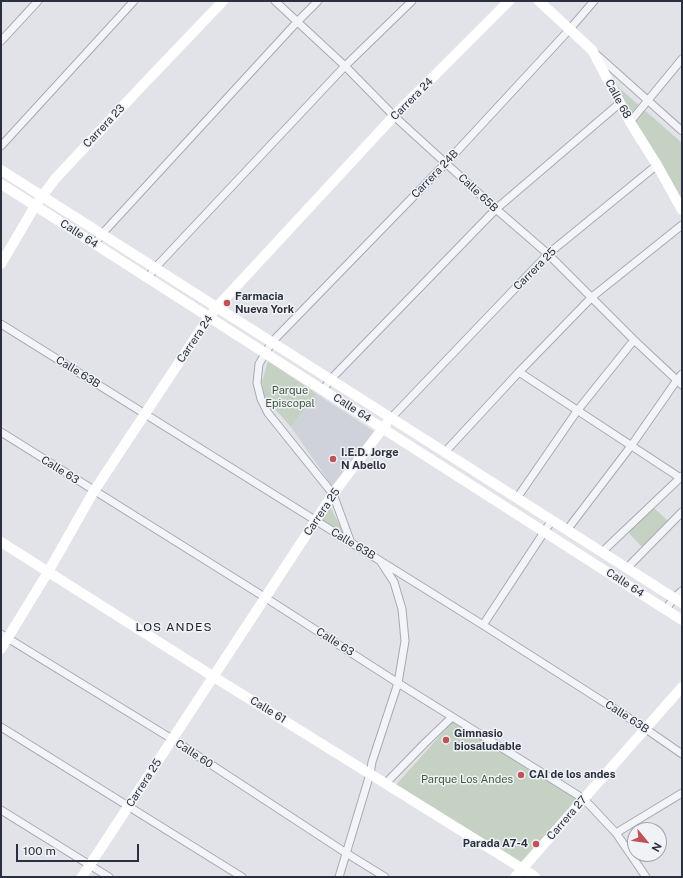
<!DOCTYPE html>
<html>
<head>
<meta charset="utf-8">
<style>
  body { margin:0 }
  #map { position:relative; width:683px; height:878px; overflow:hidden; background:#e1e3e8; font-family:"Public Sans",sans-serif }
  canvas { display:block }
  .frame { position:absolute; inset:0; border:2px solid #2b303e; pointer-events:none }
  .north { position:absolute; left:627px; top:822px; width:40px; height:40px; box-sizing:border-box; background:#f0f2f6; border:1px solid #a1a4ac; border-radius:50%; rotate:119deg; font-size:11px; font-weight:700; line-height:16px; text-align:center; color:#2b303e }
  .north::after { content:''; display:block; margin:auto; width:14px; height:18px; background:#c05358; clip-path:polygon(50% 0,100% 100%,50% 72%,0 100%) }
  .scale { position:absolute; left:16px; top:844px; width:123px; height:18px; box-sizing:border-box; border:2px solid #2b303e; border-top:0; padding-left:5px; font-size:12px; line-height:14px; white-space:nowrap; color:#2b303e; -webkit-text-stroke:3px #f0f2f6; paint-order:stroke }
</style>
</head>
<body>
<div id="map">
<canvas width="683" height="878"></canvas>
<div class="frame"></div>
<div class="north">N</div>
<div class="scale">100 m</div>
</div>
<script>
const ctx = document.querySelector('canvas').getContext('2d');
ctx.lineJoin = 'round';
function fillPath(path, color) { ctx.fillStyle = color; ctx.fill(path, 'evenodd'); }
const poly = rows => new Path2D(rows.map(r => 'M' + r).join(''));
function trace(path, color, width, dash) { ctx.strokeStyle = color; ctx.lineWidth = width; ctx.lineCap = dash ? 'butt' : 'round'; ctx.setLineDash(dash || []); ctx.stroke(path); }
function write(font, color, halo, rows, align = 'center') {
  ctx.font = font + ' "Public Sans",sans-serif'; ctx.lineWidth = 3; ctx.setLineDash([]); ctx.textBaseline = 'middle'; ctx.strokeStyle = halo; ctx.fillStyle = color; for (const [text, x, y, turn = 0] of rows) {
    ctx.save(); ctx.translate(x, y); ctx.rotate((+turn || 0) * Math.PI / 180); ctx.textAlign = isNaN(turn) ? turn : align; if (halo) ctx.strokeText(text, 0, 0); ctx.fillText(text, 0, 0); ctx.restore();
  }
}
const built = poly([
  [317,394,375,432,332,486,291,427]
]);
const green = poly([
  [616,85,682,143,682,202,641,132],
  [268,361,317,394,291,427,265,398,262,382],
  [330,506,344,534,319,520],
  [653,507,669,522,643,548,627,531],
  [453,721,578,799,520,863,395,786]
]);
const street = poly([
  [275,1,345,66,394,116,496,209,548,254,634,340,682,385],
  [1,41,38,1],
  [597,55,682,131],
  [630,122,682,59],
  [1,146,134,1],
  [95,244,102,234,297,22,318,1],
  [148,278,155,268,345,66,412,1],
  [1,324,483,625,646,729,682,754],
  [519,372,682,479],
  [323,390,331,379,496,209,620,103],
  [391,418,548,254,657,165],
  [1,432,266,598,398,683,584,799,616,833,646,877],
  [445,452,519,372,592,297,682,225],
  [517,498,577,411,634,340],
  [567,530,631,446,677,380,682,374],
  [351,543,333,494,268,413,261,399,257,383,259,364,272,342,446,163,569,30,594,1],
  [602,552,682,476],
  [627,568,682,512],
  [666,609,674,598,682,591],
  [483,625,552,520],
  [1,634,172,739,346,853,385,877],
  [1,727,242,877],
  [386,783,425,743,452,717],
  [1,810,109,877],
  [616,833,682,793],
  [339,877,370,774,372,762,398,683,405,641,402,609,394,582,381,562]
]);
const secondary = poly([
  [539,1,592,50,630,122,657,165,682,210],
  [1,170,682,603],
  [1,184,682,620],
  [1,264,35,206,55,179,139,89,223,1],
  [1,542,214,677,531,874,535,877],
  [1,649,48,572,94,491,209,317,217,307,394,116,509,1],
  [82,877,333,494,386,424],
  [515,877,682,687]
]);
const markers = [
  [227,303,4,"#c05358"],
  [333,459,4,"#c05358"],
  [446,740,4,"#c05358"],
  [521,775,4,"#c05358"],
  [536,844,4,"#c05358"]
];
const streetNames = [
  ["Carrera 24",412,99,-45],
  ["Calle 68",618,99,62],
  ["Carrera 23",104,126,-47],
  ["Carrera 24B",435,174,-46],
  ["Calle 65B",478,193,43],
  ["Calle 64",79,234,33],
  ["Carrera 25",535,269,-45],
  ["Carrera 24",195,339,-56],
  ["Calle 63B",78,372,32],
  ["Calle 64",352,408,33],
  ["Calle 63",60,470,32],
  ["Carrera 25",322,512,-56],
  ["Calle 63B",353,544,31],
  ["Calle 64",625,583,33],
  ["Calle 63",335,642,33],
  ["Calle 61",268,710,32],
  ["Calle 63B",627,717,33],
  ["Calle 60",194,754,33],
  ["Carrera 25",144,783,-57],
  ["Carrera 27",567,818,-49]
];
const poiNames = [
  ["Farmacia",235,297],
  ["Nueva York",235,310],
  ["I.E.D. Jorge",341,453],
  ["N Abello",341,466],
  ["Gimnasio",454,734],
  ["biosaludable",454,747],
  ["CAI de los andes",529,775],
  ["Parada A7-4",528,844,"right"]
];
const parkNames = [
  ["Parque",290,391],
  ["Episcopal",290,404],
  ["Parque Los Andes",467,780]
];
const neighbourhoodNames = [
  ["LOS ANDES",174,627]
];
fillPath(built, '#cfd2da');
fillPath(green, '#c5d1c3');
trace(street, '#a7aab2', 9);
trace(street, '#f3f4f7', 7);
trace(secondary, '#fff', 10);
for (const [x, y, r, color] of markers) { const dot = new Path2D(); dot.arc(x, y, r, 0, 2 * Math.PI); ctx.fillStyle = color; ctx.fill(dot); trace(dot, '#f0f2f6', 1.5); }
write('11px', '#2b303e', '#f0f2f6', streetNames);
write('bold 11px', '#2b303e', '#f0f2f6', poiNames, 'left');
write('11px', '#3c593a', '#f0f2f6', parkNames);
ctx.letterSpacing = '1px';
write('12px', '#1d212f', '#f0f2f6', neighbourhoodNames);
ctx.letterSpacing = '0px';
</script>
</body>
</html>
